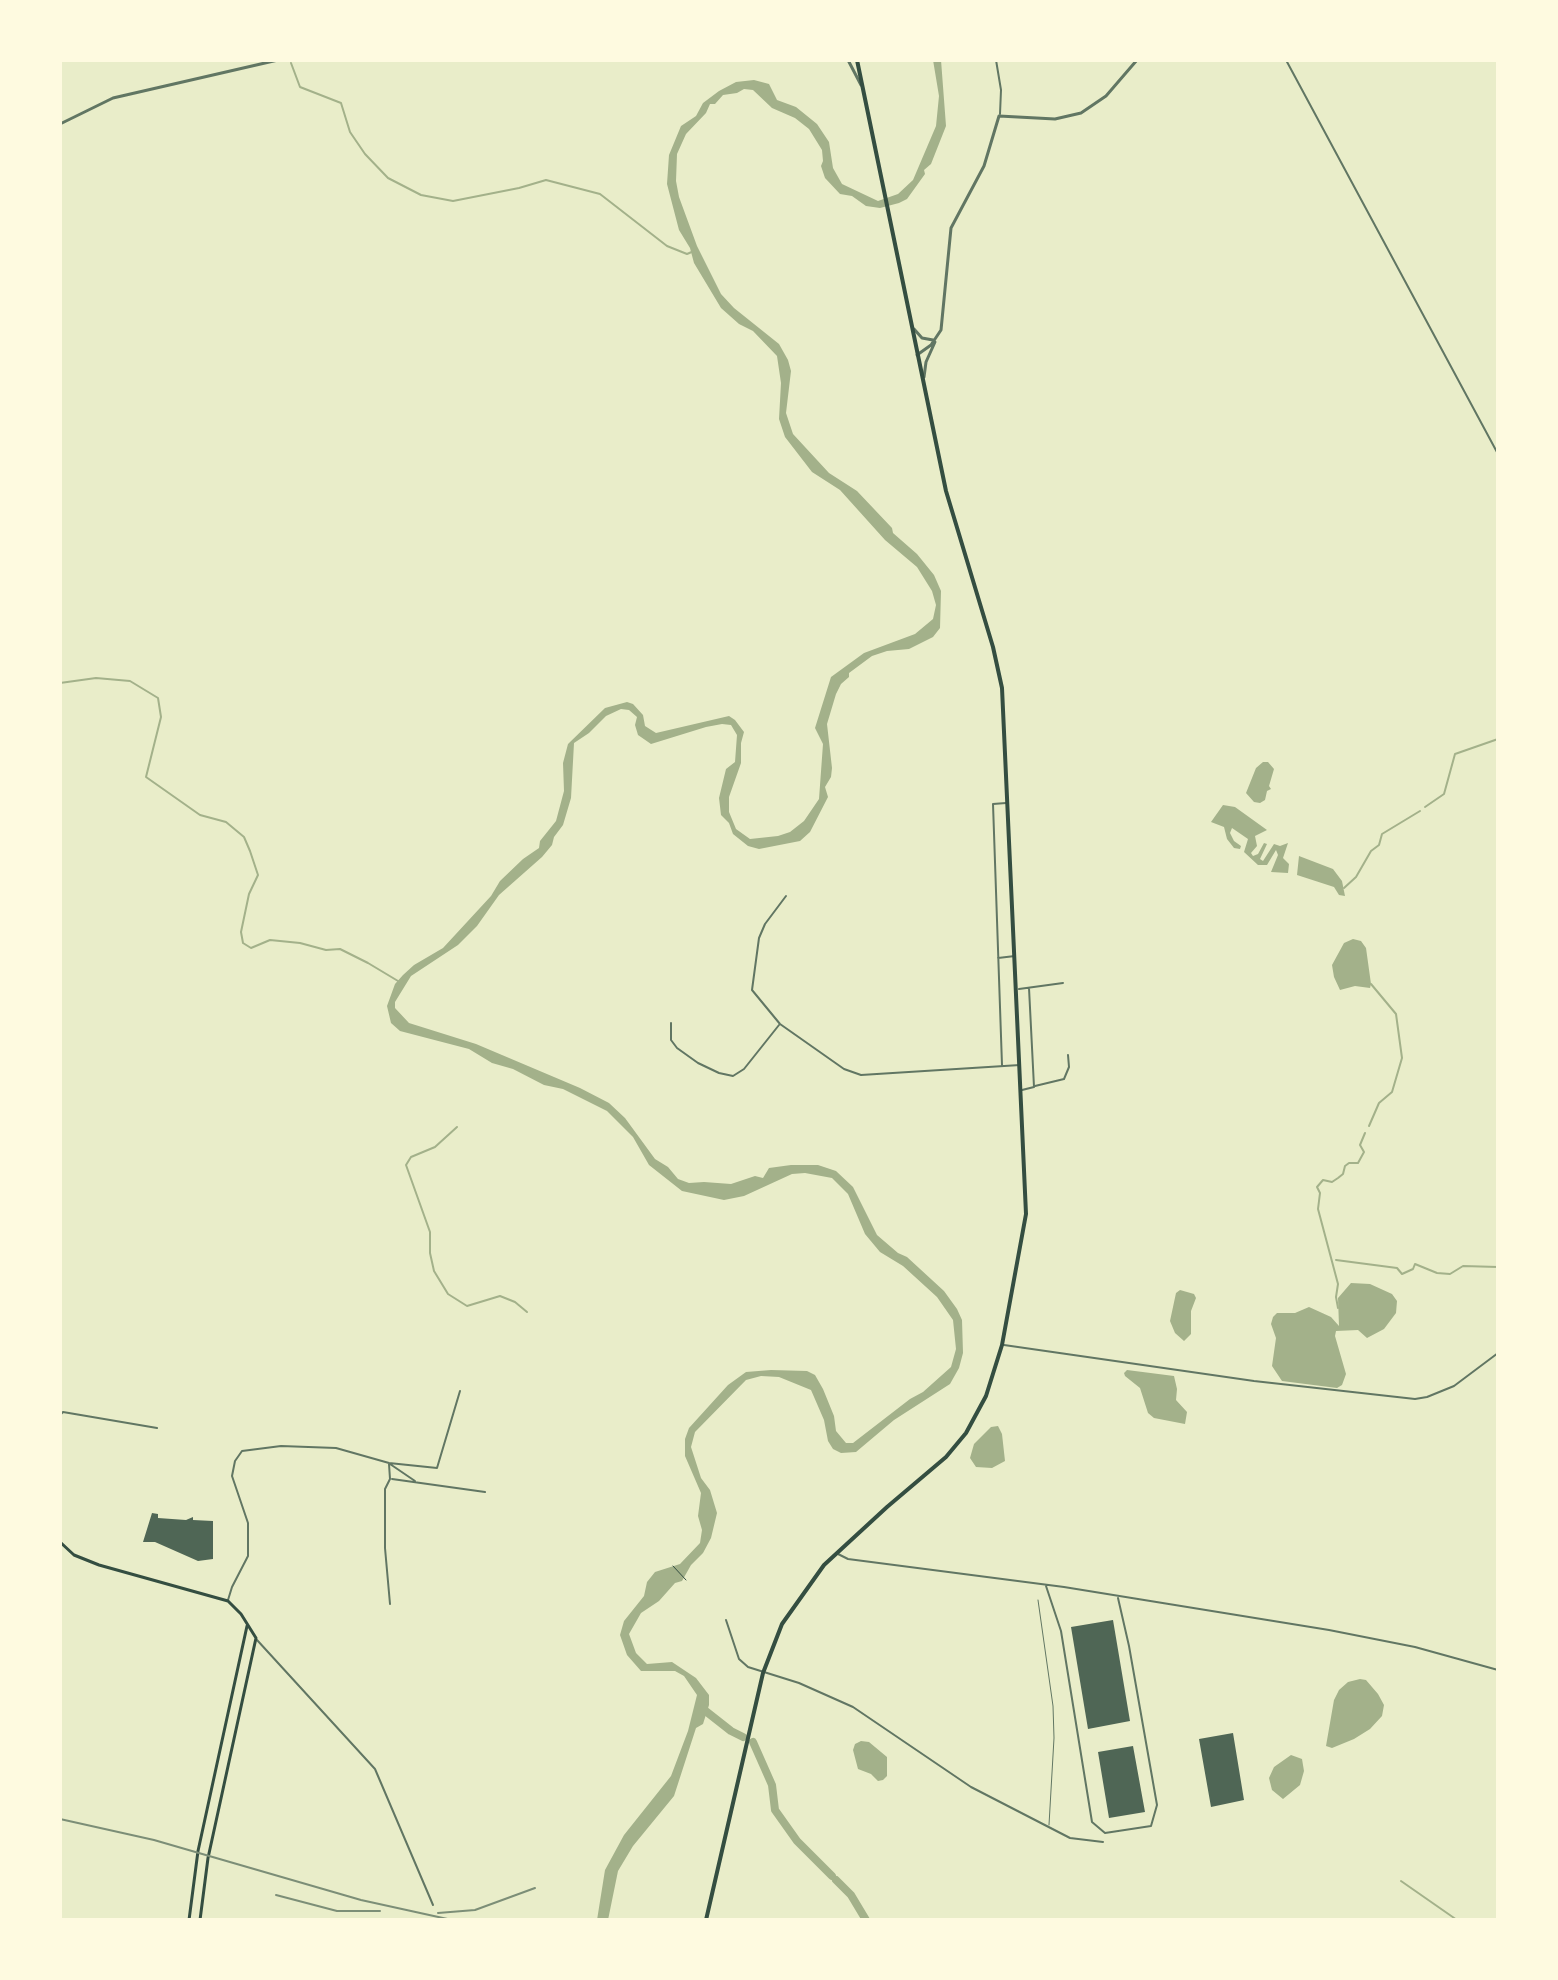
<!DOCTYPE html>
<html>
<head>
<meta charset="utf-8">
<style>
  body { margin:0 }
  #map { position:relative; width:1558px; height:1980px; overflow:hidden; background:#e9edc9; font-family:"Alegreya Sans",sans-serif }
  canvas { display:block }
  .frame { position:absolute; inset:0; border:62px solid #fefae0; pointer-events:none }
</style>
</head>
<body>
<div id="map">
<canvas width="1558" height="1980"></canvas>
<div class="frame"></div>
</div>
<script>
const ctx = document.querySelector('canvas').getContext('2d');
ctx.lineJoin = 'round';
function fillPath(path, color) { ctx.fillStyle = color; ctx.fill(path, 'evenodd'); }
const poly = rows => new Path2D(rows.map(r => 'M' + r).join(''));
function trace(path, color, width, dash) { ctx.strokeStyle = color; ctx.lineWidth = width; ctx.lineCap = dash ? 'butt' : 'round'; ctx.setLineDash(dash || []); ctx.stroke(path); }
const water = poly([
  [933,60,941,60,946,126,931,164,924,170,925,174,907,199,899,203,880,208,866,206,852,196,840,194,825,178,821,166,823,161,822,150,809,129,795,118,772,108,753,90,744,89,737,93,723,95,715,104,710,104,706,113,686,134,677,154,676,181,679,197,697,246,721,294,734,308,779,344,788,360,791,371,786,413,793,434,829,473,857,491,892,528,893,533,917,554,934,575,941,591,940,628,933,637,909,649,887,651,872,656,849,673,849,677,841,684,836,694,827,724,832,768,831,777,825,787,828,797,810,832,800,841,759,849,748,846,733,834,729,823,721,815,719,798,726,769,735,762,737,735,731,725,722,724,706,727,651,744,638,735,635,725,637,717,629,710,621,709,606,716,589,733,574,743,571,798,563,825,554,837,552,845,542,857,499,895,477,926,458,945,411,976,395,1002,395,1008,409,1023,476,1044,580,1088,609,1103,625,1118,655,1159,668,1167,678,1179,689,1183,704,1182,731,1184,755,1176,763,1178,769,1168,791,1165,818,1165,836,1171,853,1187,877,1235,898,1253,907,1257,944,1291,957,1309,962,1320,963,1353,959,1368,950,1384,894,1420,856,1452,841,1453,833,1449,828,1441,824,1420,811,1390,779,1377,761,1376,746,1380,695,1432,691,1447,701,1478,710,1490,717,1513,711,1538,703,1553,691,1565,682,1581,675,1583,659,1601,641,1613,629,1634,636,1653,647,1664,672,1662,696,1678,709,1695,709,1705,703,1724,696,1728,674,1796,633,1846,618,1871,608,1920,597,1920,605,1870,624,1835,671,1776,688,1731,697,1695,684,1676,675,1671,641,1671,627,1655,620,1635,624,1621,644,1596,647,1582,655,1572,680,1564,700,1543,702,1530,698,1516,701,1493,685,1456,685,1439,689,1428,728,1385,746,1372,771,1370,807,1371,815,1375,823,1389,834,1416,836,1431,846,1443,853,1443,910,1399,923,1392,951,1367,956,1349,953,1320,937,1297,903,1266,880,1252,865,1234,848,1194,832,1178,805,1173,792,1174,744,1196,724,1200,682,1191,649,1165,633,1137,607,1111,563,1089,544,1085,513,1069,492,1063,469,1049,400,1031,391,1023,387,1006,395,984,403,975,414,965,443,948,491,896,500,881,523,859,539,848,540,841,556,821,564,791,563,763,568,744,605,708,627,702,633,704,643,715,645,726,656,733,729,716,735,720,744,732,741,743,741,763,729,797,729,812,736,829,750,839,778,836,790,832,804,821,819,799,823,744,815,728,831,677,864,653,915,634,933,619,936,605,932,591,917,567,885,540,840,490,812,472,785,437,779,419,781,383,777,356,753,331,739,324,721,308,694,263,690,248,679,230,667,184,669,155,681,126,696,116,703,103,719,91,736,82,754,80,769,84,777,100,796,107,817,124,829,142,833,168,842,184,878,201,898,194,913,180,936,126,939,96],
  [1263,762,1268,762,1274,769,1269,786,1271,789,1267,791,1265,800,1260,803,1254,802,1246,793,1256,768],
  [1223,805,1235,807,1267,830,1255,836,1257,846,1251,853,1253,856,1258,854,1264,843,1267,844,1260,859,1263,861,1274,844,1280,846,1288,843,1283,858,1289,864,1288,873,1271,872,1278,855,1276,850,1267,865,1258,865,1244,852,1248,839,1232,828,1230,833,1234,841,1241,846,1240,849,1234,848,1227,839,1224,827,1211,822],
  [1299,856,1333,869,1342,881,1345,896,1339,895,1334,887,1297,875],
  [1353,939,1361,941,1366,948,1371,984,1370,988,1355,986,1340,990,1334,977,1332,965,1344,943],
  [1351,1283,1370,1284,1392,1294,1397,1301,1396,1313,1384,1329,1367,1338,1358,1330,1336,1331,1335,1336,1346,1374,1342,1385,1337,1388,1282,1381,1272,1366,1276,1338,1271,1324,1273,1317,1277,1313,1295,1313,1309,1307,1331,1317,1339,1326,1338,1298],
  [1180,1290,1194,1294,1196,1298,1191,1311,1191,1334,1184,1341,1175,1333,1170,1321,1176,1293],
  [1127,1370,1174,1376,1177,1389,1176,1400,1187,1412,1185,1424,1154,1418,1148,1413,1140,1388,1125,1376,1124,1373],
  [998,1426,1002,1434,1005,1461,992,1468,976,1467,970,1458,974,1444,991,1427],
  [1360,1679,1366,1680,1378,1694,1384,1705,1382,1716,1370,1729,1354,1739,1332,1748,1326,1746,1334,1700,1339,1690,1348,1682],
  [861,1741,869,1742,887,1757,887,1776,883,1780,878,1781,871,1774,858,1769,853,1750,855,1744],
  [1291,1755,1302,1759,1304,1771,1300,1785,1283,1799,1272,1790,1269,1778,1274,1767]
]);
const stream = poly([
  [291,63,300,87,341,103,350,132,365,154,388,178,421,195,453,201,519,188,546,180,600,194,667,246,687,254,694,251],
  [60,683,96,678,130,681,158,698,161,717,146,777,200,815,226,822,244,837,250,851,258,875,249,894,241,932,243,943,251,948,270,940,300,943,326,950,340,949,368,963,398,981],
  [1425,807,1444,794,1455,754,1498,739],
  [1344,888,1356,877,1371,851,1379,845,1382,834,1420,811],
  [1369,1126,1379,1103,1392,1092,1402,1058,1396,1014,1371,984],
  [457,1127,435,1147,411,1157,406,1165,430,1232,430,1253,434,1271,448,1294,467,1306,500,1296,515,1302,527,1312],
  [1336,1260,1397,1268,1402,1274,1413,1269,1415,1264,1437,1273,1450,1274,1463,1266,1498,1267],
  [1338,1308,1336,1297,1338,1284,1318,1209,1320,1193,1317,1187,1323,1180,1332,1182,1338,1178,1343,1174,1345,1166,1349,1163,1358,1163,1364,1152,1360,1145,1365,1133],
  [1401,1881,1457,1920]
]);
const river = poly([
  [703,1709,731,1731,743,1737],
  [753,1742,772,1785,775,1810,797,1841,832,1876],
  [836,1880,851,1895,866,1920]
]);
const building = poly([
  [152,1513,158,1514,158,1518,186,1520,193,1517,193,1520,213,1521,213,1559,198,1561,155,1542,143,1542],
  [1113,1620,1130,1721,1088,1729,1071,1627],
  [1233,1733,1244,1800,1211,1807,1199,1739],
  [1133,1746,1145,1812,1109,1818,1098,1752]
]);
const path = poly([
  [673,1566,686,1580]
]);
const service = poly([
  [1038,1600,1053,1706,1054,1738,1049,1825]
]);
const minor = poly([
  [996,60,1001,90,1000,114],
  [1286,60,1498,454],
  [786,896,765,924,759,938,752,990,780,1024,844,1069,861,1075,1020,1065],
  [998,958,1015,956],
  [1019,989,1063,983],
  [671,1023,671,1040,677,1048,698,1063,719,1073,733,1076,744,1069,779,1025],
  [1002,1065,993,804,1006,803],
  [1035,1086,1064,1079,1069,1067,1068,1055],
  [1022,1090,1034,1087,1029,988],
  [1004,1345,1254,1381,1415,1399,1427,1397,1454,1386,1498,1353],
  [60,1415,63,1412,157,1428],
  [389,1464,390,1479,385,1489,385,1548,390,1604],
  [390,1464,415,1481],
  [392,1479,485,1492],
  [838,1554,848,1559,1064,1587,1329,1630,1415,1647,1498,1670],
  [1046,1586,1061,1631,1092,1822,1105,1833,1151,1826,1157,1805,1129,1646,1118,1598],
  [228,1600,232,1587,248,1556,248,1523,232,1476,235,1461,242,1451,281,1446,336,1448,389,1463,437,1468,460,1391],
  [726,1620,739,1659,748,1667,799,1683,853,1707,971,1787,1070,1838,1103,1842],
  [257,1640,375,1769,433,1905]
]);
const tertiary = poly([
  [848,60,861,85],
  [60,124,113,98,278,60],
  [914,329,922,338,933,340],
  [917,355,931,345,941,330,951,228,984,166,999,116,1055,119,1081,113,1106,96,1137,60],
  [924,377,926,362,935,342]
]);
const secondary = poly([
  [60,1542,74,1555,99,1565,228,1601,241,1614,256,1638,208,1858,200,1920],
  [189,1920,198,1851,247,1626]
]);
const primary = poly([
  [706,1920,763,1673,782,1624,824,1565,887,1507,946,1457,966,1433,986,1396,1002,1345,1026,1214,1002,688,993,647,946,491,857,60]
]);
const rail = poly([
  [60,1819,154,1840,361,1900,452,1920],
  [276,1895,337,1911,380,1911],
  [438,1913,475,1910,535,1888]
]);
fillPath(water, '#a3b18a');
trace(stream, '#a3b18a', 2);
trace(river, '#a3b18a', 8);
fillPath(building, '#4f6655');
trace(path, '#344e41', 1);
trace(service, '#617663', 1);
trace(minor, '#617663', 2);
trace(tertiary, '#617663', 3);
trace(secondary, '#344e41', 3);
trace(primary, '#344e41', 4);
trace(rail, '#7c8e77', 2);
</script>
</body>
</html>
